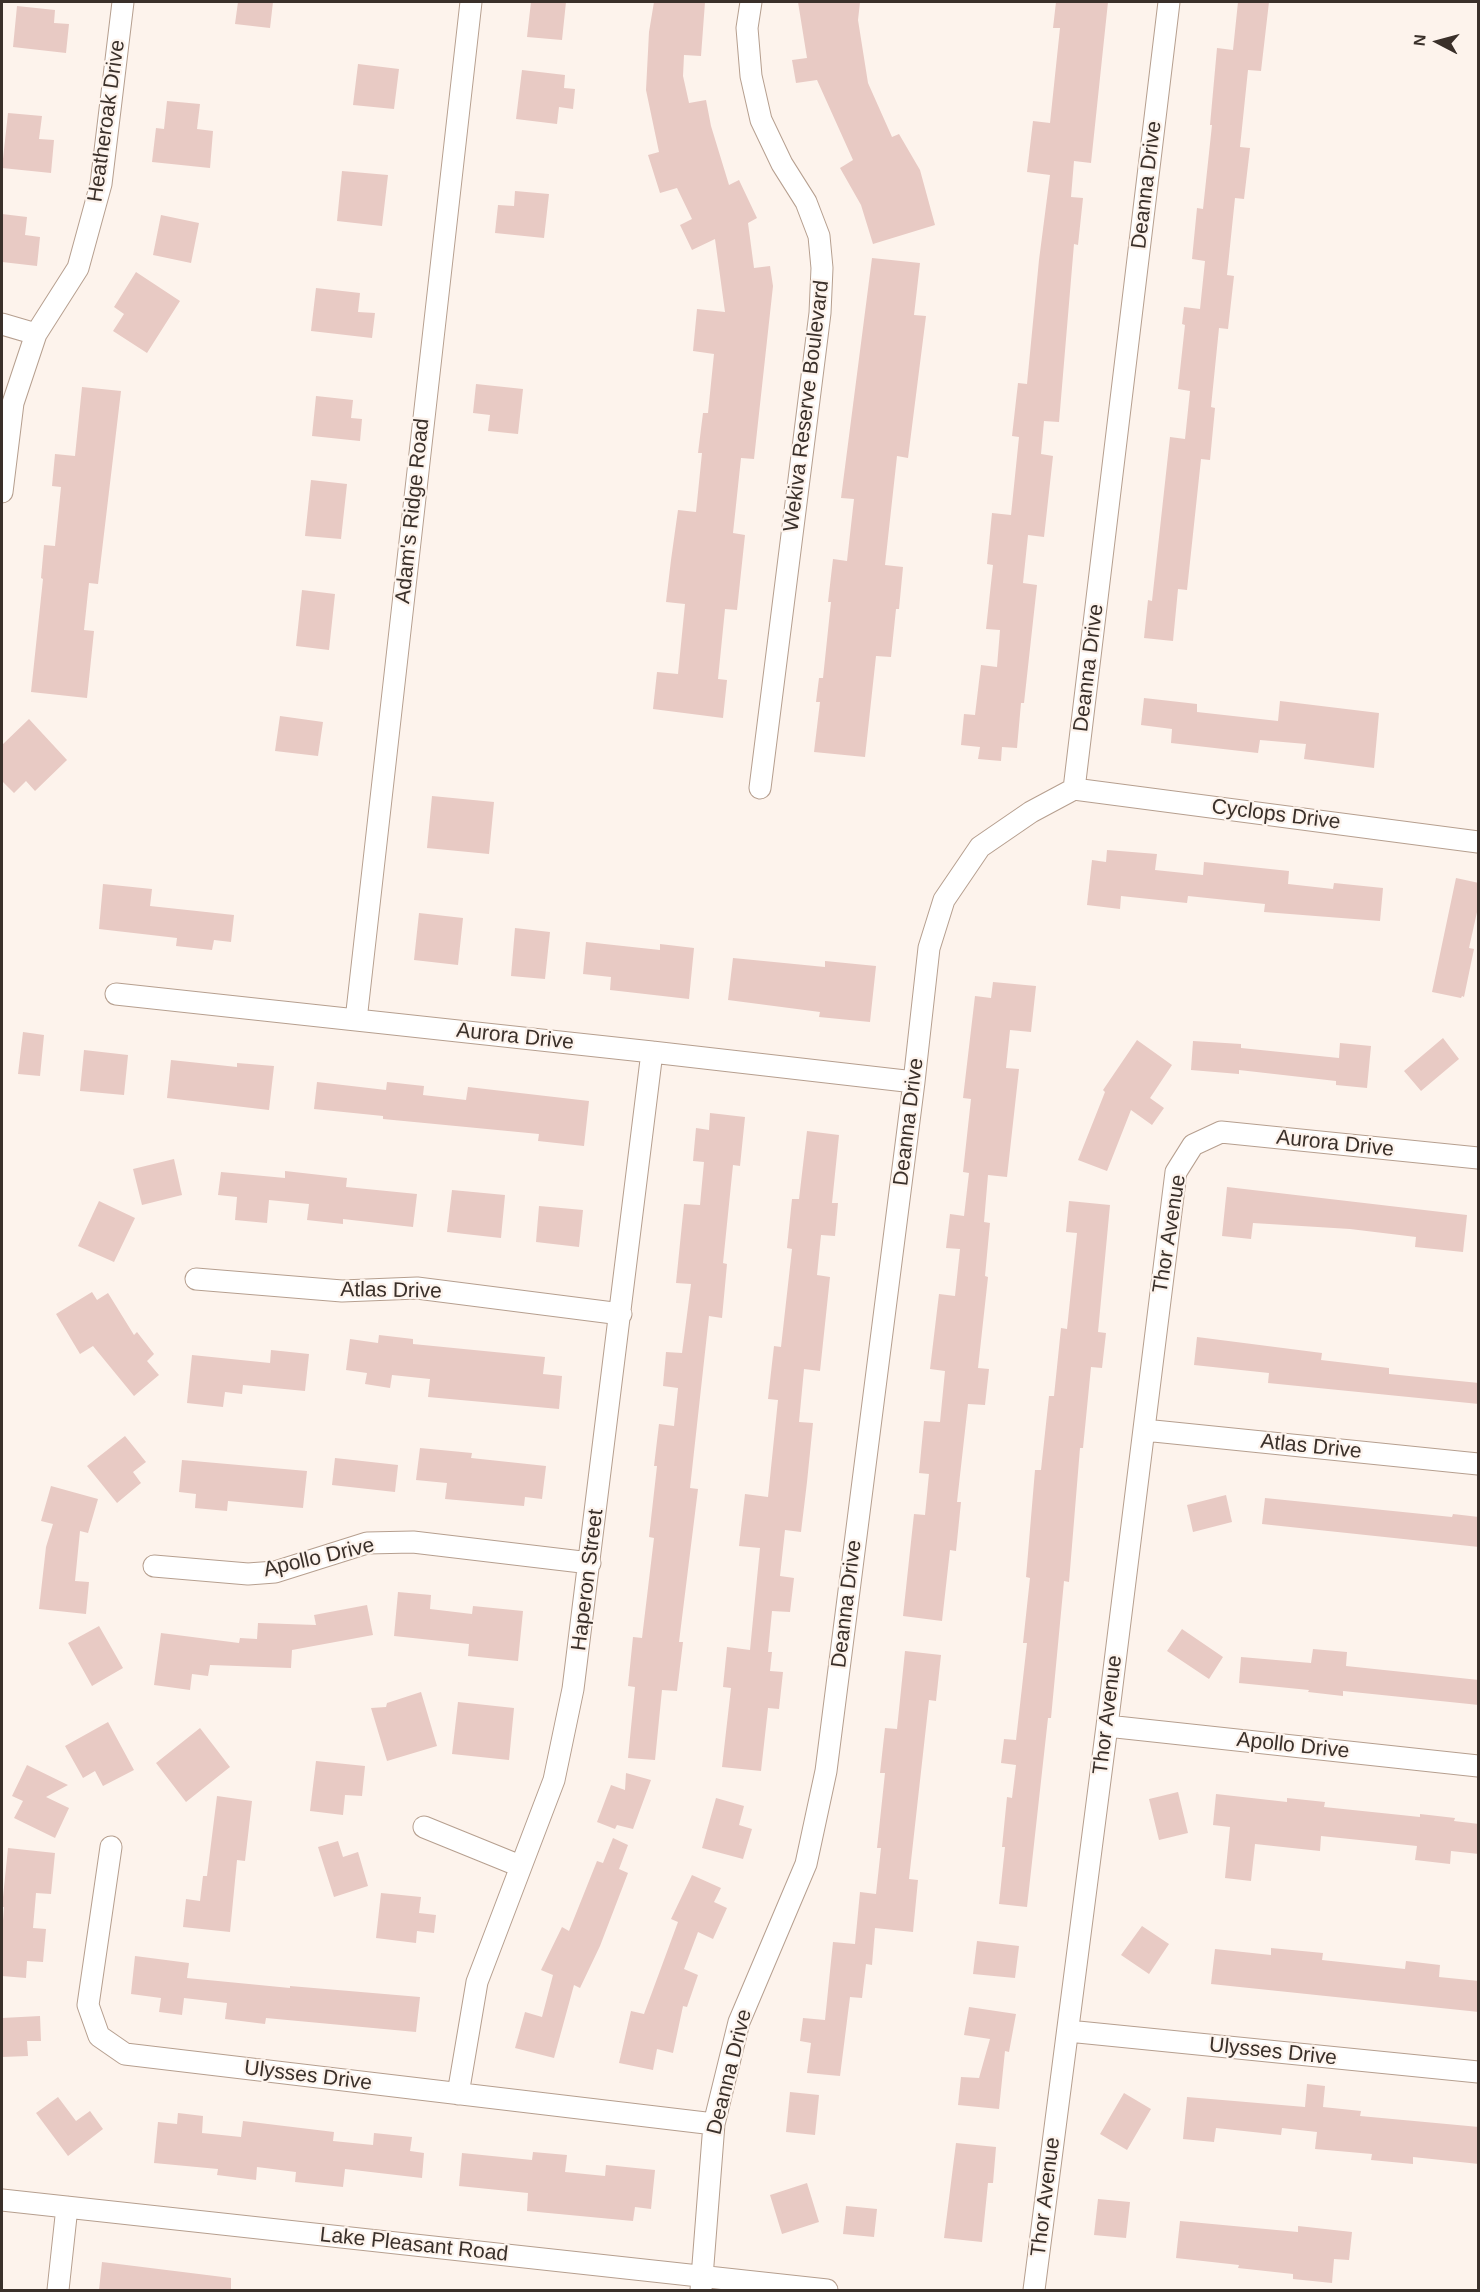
<!DOCTYPE html>
<html>
<head>
<meta charset="utf-8">
<style>
  body { margin:0 }
  #map { position:relative; width:1480px; height:2292px; overflow:hidden; background:#fdf3ec; font-family:Helvetica,sans-serif }
  canvas { display:block }
  .frame { position:absolute; inset:0; border:3px solid #3a302a; pointer-events:none }
  .north { position:absolute; left:1408px; top:12px; width:60px; height:60px; -webkit-text-stroke:4px #fdf3ec; paint-order:stroke; rotate:276deg; font-size:16px; font-weight:700; line-height:24px; text-align:center; color:#3a302a }
  .north::after { content:''; display:block; margin:auto; width:21px; height:27px; background:#3a302a; clip-path:polygon(50% 0,100% 100%,50% 72%,0 100%) }
</style>
</head>
<body>
<div id="map">
<canvas width="1480" height="2292"></canvas>
<div class="frame"></div>
<div class="north">N</div>
</div>
<script>
const ctx = document.querySelector('canvas').getContext('2d');
ctx.lineJoin = 'round';
function fillPath(path, color) { ctx.fillStyle = color; ctx.fill(path, 'evenodd'); }
const poly = rows => new Path2D(rows.map(r => 'M' + r).join(''));
function trace(path, color, width, dash) { ctx.strokeStyle = color; ctx.lineWidth = width; ctx.lineCap = dash ? 'butt' : 'round'; ctx.setLineDash(dash || []); ctx.stroke(path); }
function write(font, color, halo, rows, align = 'center') {
  ctx.font = font + ' Helvetica,sans-serif'; ctx.lineWidth = 4.5; ctx.setLineDash([]); ctx.textBaseline = 'middle'; ctx.strokeStyle = halo; ctx.fillStyle = color; for (const [text, x, y, turn = 0] of rows) {
    ctx.save(); ctx.translate(x, y); ctx.rotate((+turn || 0) * Math.PI / 180); ctx.textAlign = isNaN(turn) ? turn : align; if (halo) ctx.strokeText(text, 0, 0); ctx.fillText(text, 0, 0); ctx.restore();
  }
}
const building = poly([
  [238,2,273,2,270,28,235,24],
  [531,2,566,2,562,40,527,37],
  [654,2,705,2,701,56,684,55,683,76,689,103,706,100,711,126,729,185,739,180,757,218,748,223,754,268,770,266,773,286,754,459,741,458,733,533,745,535,737,610,725,609,718,679,727,680,723,718,653,709,657,672,678,674,685,604,666,602,671,560,678,510,696,512,702,453,698,453,703,413,708,413,714,354,693,351,697,309,725,312,715,239,692,250,680,225,692,219,677,188,660,193,648,155,659,152,646,90,649,32],
  [798,2,860,2,858,20,868,83,892,137,899,134,920,170,935,225,873,244,861,205,840,168,853,160,817,80,796,83,792,60,807,58],
  [1056,2,1108,2,1091,163,1074,161,1071,197,1083,198,1078,245,1074,244,1059,422,1044,421,1041,454,1053,456,1044,537,1028,535,1023,583,1037,585,1024,703,1021,703,1017,748,1002,747,1001,761,978,759,980,747,961,745,964,714,975,715,981,665,997,667,1000,630,986,629,993,565,987,564,992,513,1011,515,1019,437,1012,436,1018,383,1027,384,1039,260,1050,175,1027,172,1033,121,1050,123,1060,28,1053,28],
  [1238,2,1269,2,1261,71,1248,70,1240,147,1250,148,1244,199,1235,198,1227,275,1234,276,1228,329,1219,328,1211,407,1215,408,1210,460,1201,459,1187,590,1178,589,1173,641,1144,638,1148,600,1152,601,1170,437,1185,439,1190,391,1178,389,1185,325,1182,324,1184,307,1200,309,1205,261,1192,259,1197,208,1203,209,1212,125,1210,125,1217,48,1233,50],
  [17,6,55,10,54,23,69,24,66,53,13,47],
  [358,64,399,69,394,109,353,105],
  [522,70,565,75,564,88,575,89,573,109,559,107,557,124,516,119],
  [167,101,200,104,197,129,213,131,210,168,152,162,156,128,164,129],
  [8,113,42,116,39,139,54,140,51,173,2,168],
  [342,171,388,175,382,226,337,221],
  [515,191,549,194,544,238,495,233,498,205,514,206],
  [2,214,27,217,25,235,40,237,37,266,2,262],
  [161,215,199,223,191,263,153,255],
  [872,258,920,263,914,315,926,316,908,458,897,456,885,565,903,567,899,609,896,609,891,657,876,656,865,757,814,752,820,702,816,702,819,678,823,678,831,602,828,602,833,559,847,561,854,499,841,498],
  [136,272,180,301,147,353,113,331,124,314,114,307],
  [316,288,360,293,358,312,375,313,372,338,311,331],
  [476,384,523,389,518,434,488,431,490,415,473,413],
  [82,387,121,391,98,584,89,583,84,630,94,631,87,698,31,692,43,579,41,578,44,545,55,546,61,487,52,486,55,454,75,456],
  [316,396,353,400,351,418,362,419,360,441,312,436],
  [311,480,347,484,341,539,305,536],
  [302,590,335,594,329,650,296,646],
  [1144,698,1197,704,1197,712,1278,721,1280,701,1379,713,1374,768,1304,759,1306,744,1260,740,1258,753,1171,743,1172,729,1141,725],
  [280,716,323,722,318,756,275,751],
  [29,719,67,760,35,791,26,781,14,793,2,781,2,745],
  [432,796,494,802,489,854,427,848],
  [1107,850,1157,854,1155,870,1203,875,1204,862,1289,871,1288,884,1333,889,1334,883,1383,888,1380,921,1264,912,1265,904,1188,896,1187,903,1121,896,1120,909,1087,905,1092,860,1106,862],
  [1456,878,1479,883,1479,903,1469,948,1474,949,1464,997,1462,996,1461,998,1432,992],
  [103,884,152,889,150,906,234,915,231,942,214,940,212,950,176,946,177,938,99,929],
  [419,913,463,918,458,965,414,960],
  [515,928,550,932,545,979,511,976],
  [586,942,660,950,660,944,694,948,689,999,610,990,611,977,583,974],
  [733,958,825,967,825,961,876,966,870,1022,819,1017,820,1012,728,1000],
  [993,982,1036,986,1031,1032,1010,1030,1006,1068,1019,1069,1007,1177,988,1175,984,1222,990,1223,985,1276,988,1277,978,1368,989,1369,985,1405,968,1404,957,1502,961,1502,956,1551,950,1550,942,1621,903,1616,914,1514,925,1515,929,1474,919,1473,924,1421,940,1422,945,1371,930,1369,939,1294,955,1296,960,1249,946,1248,950,1214,964,1216,969,1173,963,1172,971,1099,963,1098,975,996,991,998],
  [23,1032,44,1035,40,1076,18,1074],
  [1443,1038,1459,1059,1421,1091,1404,1071],
  [1137,1040,1172,1065,1150,1098,1164,1108,1152,1125,1131,1110,1107,1171,1078,1160,1105,1092,1103,1090],
  [1193,1041,1241,1044,1241,1048,1339,1058,1340,1043,1371,1046,1367,1088,1336,1085,1336,1081,1239,1070,1239,1074,1191,1070],
  [84,1050,128,1055,124,1095,80,1091],
  [171,1060,237,1067,237,1063,274,1066,269,1110,167,1098],
  [317,1082,386,1090,387,1082,424,1086,423,1095,466,1100,468,1087,589,1101,584,1146,538,1141,539,1134,383,1119,383,1116,314,1109],
  [710,1113,745,1117,740,1166,733,1165,723,1263,727,1264,722,1318,709,1316,690,1488,698,1489,679,1642,683,1642,677,1691,662,1690,655,1760,628,1758,635,1687,628,1686,633,1637,642,1638,654,1538,649,1537,657,1466,654,1466,659,1424,674,1426,678,1388,663,1386,666,1352,682,1353,691,1284,676,1283,684,1204,700,1205,704,1162,693,1161,696,1128,709,1130],
  [807,1131,839,1135,832,1203,838,1203,835,1236,821,1235,817,1275,830,1277,820,1371,804,1369,799,1422,813,1423,807,1482,801,1532,785,1530,780,1576,794,1578,790,1612,772,1611,768,1652,772,1652,770,1671,783,1672,779,1709,768,1708,761,1771,722,1767,731,1688,723,1687,727,1647,750,1650,760,1548,739,1546,745,1494,768,1497,778,1400,768,1399,774,1346,781,1347,792,1249,787,1248,792,1199,799,1199],
  [174,1159,182,1195,142,1205,133,1169],
  [285,1171,347,1178,346,1187,417,1194,413,1227,343,1219,343,1224,307,1220,309,1204,269,1200,267,1223,235,1220,237,1197,218,1195,221,1172,285,1178],
  [1227,1187,1467,1215,1463,1252,1415,1247,1416,1237,1350,1229,1253,1223,1251,1239,1222,1236],
  [452,1190,505,1195,501,1238,447,1232],
  [99,1201,135,1218,114,1262,78,1246],
  [1069,1201,1110,1205,1098,1332,1106,1333,1102,1368,1091,1367,1083,1448,1080,1448,1069,1582,1064,1581,1051,1718,1048,1718,1027,1907,999,1904,1005,1847,1002,1847,1007,1797,1012,1798,1016,1765,1001,1763,1004,1739,1016,1740,1027,1643,1023,1643,1030,1578,1026,1577,1035,1470,1041,1470,1049,1396,1054,1396,1061,1328,1067,1329,1077,1233,1066,1232],
  [539,1206,583,1210,579,1247,536,1242],
  [92,1292,97,1300,108,1293,134,1335,137,1332,154,1354,147,1361,159,1375,134,1396,93,1346,80,1354,56,1314],
  [379,1335,413,1339,413,1344,545,1357,543,1374,562,1376,559,1409,428,1397,430,1379,392,1375,390,1388,365,1384,367,1373,346,1370,350,1339,378,1343],
  [1197,1337,1322,1353,1321,1360,1389,1368,1389,1374,1479,1383,1479,1404,1268,1383,1269,1373,1194,1365],
  [271,1350,309,1354,305,1391,243,1385,242,1394,225,1392,223,1407,187,1403,192,1355,270,1363],
  [125,1436,146,1462,133,1472,141,1483,117,1503,87,1466],
  [420,1448,472,1453,471,1458,546,1466,542,1499,525,1497,524,1506,445,1499,447,1483,416,1480],
  [335,1458,398,1465,395,1492,332,1485],
  [182,1460,307,1471,303,1508,228,1501,227,1511,195,1508,196,1494,179,1492],
  [51,1486,98,1499,88,1533,80,1531,75,1581,89,1582,86,1614,39,1609,46,1547,53,1524,41,1521],
  [1226,1495,1232,1522,1193,1532,1187,1505],
  [1265,1498,1452,1517,1453,1514,1479,1517,1479,1547,1262,1524],
  [398,1592,431,1595,430,1609,472,1614,473,1606,523,1611,518,1661,468,1656,469,1644,394,1636],
  [367,1605,373,1635,292,1650,291,1668,210,1665,208,1676,192,1674,190,1690,154,1685,161,1633,239,1643,240,1638,257,1639,258,1623,316,1625,314,1615],
  [99,1626,123,1668,92,1686,68,1643],
  [1182,1629,1223,1657,1209,1679,1167,1651],
  [1313,1649,1347,1652,1346,1666,1479,1680,1479,1705,1343,1691,1343,1696,1308,1692,1309,1690,1239,1683,1241,1657,1311,1663],
  [905,1651,941,1655,936,1701,929,1700,909,1879,918,1880,913,1932,875,1928,872,1965,866,1964,862,1998,850,1997,840,2076,807,2073,811,2043,800,2041,803,2018,825,2020,833,1942,855,1944,860,1892,876,1894,881,1848,877,1848,885,1773,880,1773,885,1728,897,1729],
  [421,1692,437,1746,387,1761,371,1708,386,1707,387,1703],
  [458,1702,514,1708,509,1760,452,1754],
  [108,1722,134,1770,103,1786,95,1771,83,1778,65,1746],
  [200,1728,230,1767,186,1802,156,1763],
  [316,1761,365,1766,362,1796,345,1795,343,1815,310,1811],
  [27,1765,68,1785,46,1797,69,1808,55,1838,14,1818,23,1801,12,1796],
  [626,1773,651,1780,633,1829,617,1825,615,1829,597,1822,611,1785,625,1790],
  [1178,1792,1188,1833,1159,1840,1149,1799],
  [1216,1794,1287,1802,1287,1798,1325,1802,1324,1807,1420,1817,1420,1814,1455,1818,1454,1821,1479,1824,1479,1854,1451,1851,1450,1864,1415,1860,1417,1846,1321,1836,1320,1851,1255,1844,1251,1881,1225,1878,1230,1827,1213,1825],
  [217,1796,252,1801,245,1861,237,1860,230,1932,183,1927,186,1899,200,1901,203,1876,207,1876],
  [716,1798,744,1806,739,1825,752,1829,743,1859,702,1848],
  [613,1838,628,1845,619,1869,628,1873,600,1946,580,1988,574,1985,554,2058,515,2048,525,2012,542,2017,553,1975,541,1970,562,1927,569,1931,597,1861,603,1863],
  [338,1841,343,1857,358,1852,368,1886,334,1897,318,1847],
  [8,1848,55,1853,51,1894,36,1893,33,1928,46,1929,43,1962,27,1961,26,1978,2,1976,2,1934,4,1907,2,1907],
  [692,1875,721,1888,714,1902,727,1908,713,1939,698,1932,684,1969,698,1975,687,2007,683,2006,673,2053,657,2049,653,2070,619,2063,631,2011,644,2014,678,1922,671,1919],
  [381,1893,421,1897,419,1913,436,1915,434,1933,417,1931,416,1943,376,1938],
  [1142,1926,1169,1944,1149,1974,1121,1955],
  [977,1941,1019,1946,1015,1978,973,1974],
  [1271,1948,1323,1953,1322,1960,1405,1969,1406,1961,1440,1965,1439,1977,1479,1981,1479,2012,1211,1984,1215,1949,1271,1955],
  [135,1956,189,1963,187,1978,290,1988,290,1986,420,1997,416,2032,266,2018,265,2024,225,2019,227,2003,184,1998,182,2015,159,2012,161,1998,131,1994],
  [969,2007,1016,2014,1009,2052,1005,2051,999,2109,958,2105,961,2077,979,2078,990,2039,964,2035],
  [40,2016,41,2041,27,2041,28,2056,2,2057,2,2018],
  [1307,2084,1325,2086,1323,2107,1361,2111,1360,2116,1479,2127,1479,2164,1413,2157,1413,2164,1371,2160,1372,2154,1315,2149,1317,2132,1282,2128,1281,2135,1216,2128,1214,2142,1183,2139,1187,2097,1305,2107],
  [790,2092,819,2095,815,2135,786,2132],
  [1124,2093,1151,2109,1127,2150,1100,2134],
  [58,2097,76,2121,90,2111,103,2129,68,2156,36,2113],
  [178,2113,203,2116,202,2133,241,2137,243,2121,334,2132,333,2141,373,2145,374,2133,412,2137,410,2151,424,2153,422,2178,345,2169,343,2187,295,2182,296,2172,257,2167,256,2180,217,2175,218,2169,154,2163,158,2122,177,2124],
  [956,2143,996,2147,993,2183,988,2183,982,2242,944,2238],
  [533,2152,567,2155,565,2172,605,2176,606,2165,655,2170,651,2209,635,2207,633,2221,527,2211,528,2193,459,2186,462,2153,532,2160],
  [807,2183,819,2222,782,2234,770,2195],
  [1098,2199,1130,2202,1126,2238,1094,2235],
  [846,2206,877,2209,874,2237,843,2234],
  [1180,2221,1298,2232,1298,2226,1352,2232,1349,2260,1334,2259,1332,2283,1293,2279,1293,2274,1238,2268,1239,2265,1176,2258],
  [102,2262,231,2278,231,2290,99,2290]
]);
const minor = poly([
  [751,2,747,28,751,76,761,120,782,164,806,202,819,236,822,268,820,313,760,788],
  [2,324,36,334],
  [2,492,13,403,36,334,78,268,101,184,123,2],
  [1074,789,1169,2],
  [1074,789,1478,842],
  [116,994,652,1052,914,1082],
  [356,1020,471,2],
  [196,1279,342,1291,417,1288,621,1314],
  [1144,1430,1478,1464],
  [154,1566,248,1574,275,1572,367,1543,413,1542,590,1563],
  [1107,1726,1478,1766],
  [424,1827,520,1866],
  [111,1847,88,2005,99,2036,125,2054,714,2124],
  [1068,2031,1478,2072],
  [458,2094,477,1982,554,1780,573,1689,652,1052],
  [2,2200,827,2290],
  [58,2290,67,2207],
  [701,2290,714,2124,739,2022,806,1864,826,1771,914,1082,929,948,944,900,980,847,1031,812,1074,789],
  [1034,2290,1107,1726,1176,1172,1193,1145,1221,1132,1478,1158]
]);
const streetNames = [
  ["Heatheroak Drive",107,121,-82],
  ["Deanna Drive",1147,185,-83],
  ["Wekiva Reserve Boulevard",807,406,-83],
  ["Adam's Ridge Road",413,511,-84],
  ["Deanna Drive",1089,668,-83],
  ["Cyclops Drive",1276,815,7],
  ["Aurora Drive",515,1037,6],
  ["Deanna Drive",909,1122,-83],
  ["Aurora Drive",1335,1144,6],
  ["Thor Avenue",1170,1234,-81],
  ["Atlas Drive",391,1291,1],
  ["Atlas Drive",1311,1447,6],
  ["Apollo Drive",319,1558,-13],
  ["Haperon Street",588,1580,-83],
  ["Deanna Drive",847,1604,-83],
  ["Thor Avenue",1108,1715,-83],
  ["Apollo Drive",1293,1746,6],
  ["Ulysses Drive",1273,2052,6],
  ["Deanna Drive",730,2072,-76],
  ["Ulysses Drive",308,2076,7],
  ["Thor Avenue",1046,2197,-83],
  ["Lake Pleasant Road",414,2245,6]
];
fillPath(building, '#e8cac4');
trace(minor, '#b69f8f', 23);
trace(minor, '#fff', 21);
write('21px', '#3a302a', '#fdf3ec', streetNames);
</script>
</body>
</html>
